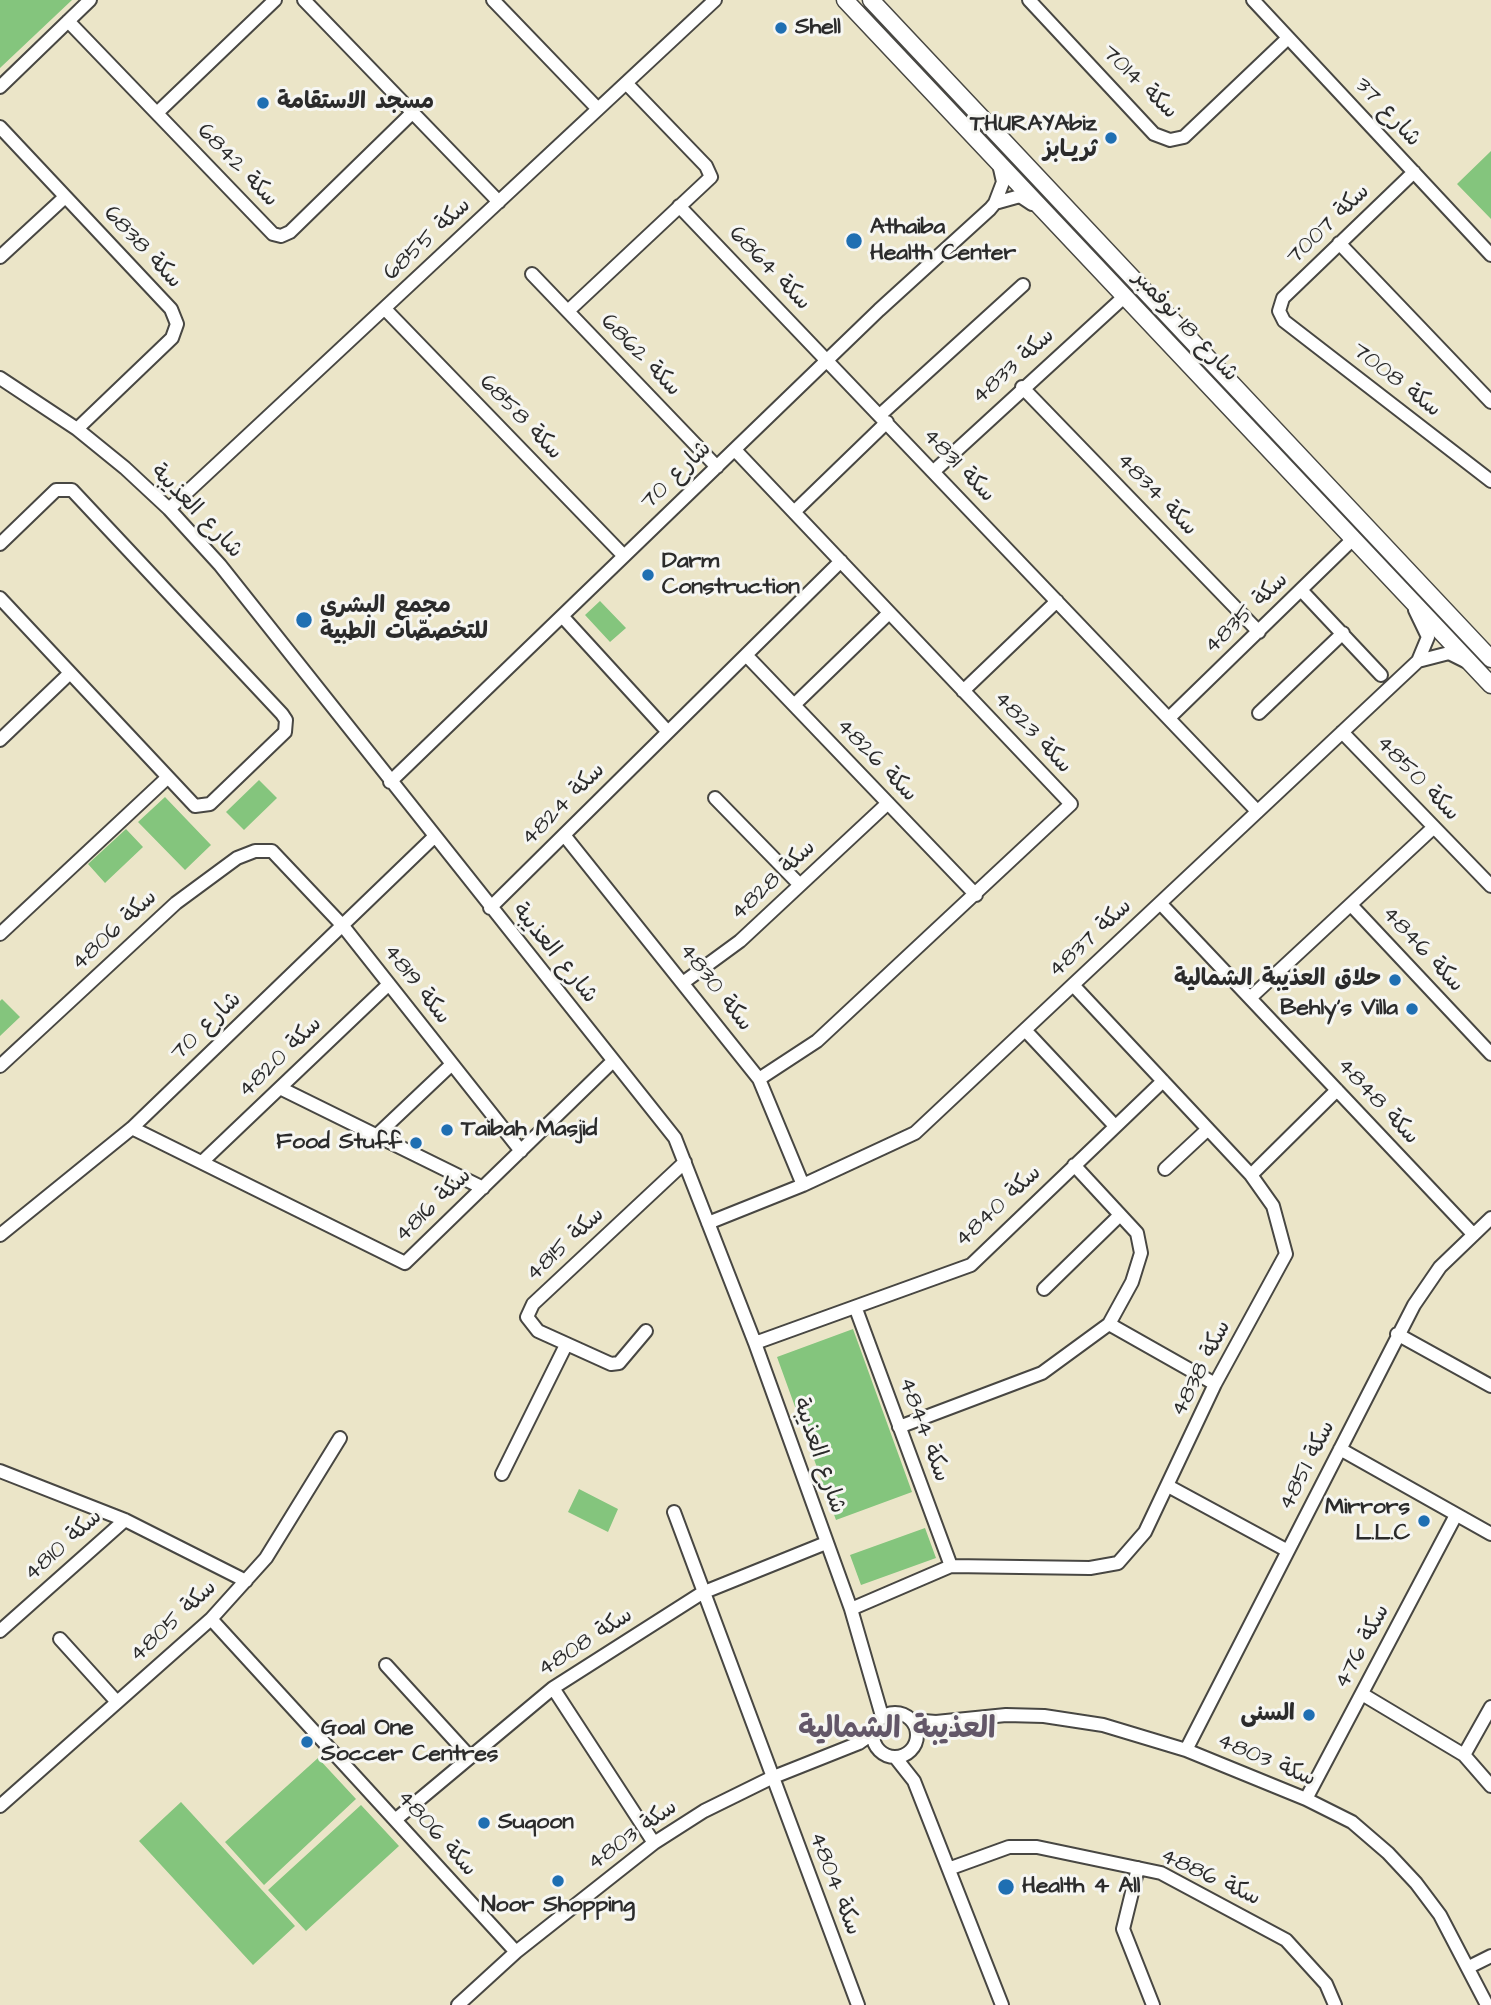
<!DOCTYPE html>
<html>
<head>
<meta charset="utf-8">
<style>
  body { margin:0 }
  canvas { display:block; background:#ebe5c8 }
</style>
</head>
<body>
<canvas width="1491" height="2005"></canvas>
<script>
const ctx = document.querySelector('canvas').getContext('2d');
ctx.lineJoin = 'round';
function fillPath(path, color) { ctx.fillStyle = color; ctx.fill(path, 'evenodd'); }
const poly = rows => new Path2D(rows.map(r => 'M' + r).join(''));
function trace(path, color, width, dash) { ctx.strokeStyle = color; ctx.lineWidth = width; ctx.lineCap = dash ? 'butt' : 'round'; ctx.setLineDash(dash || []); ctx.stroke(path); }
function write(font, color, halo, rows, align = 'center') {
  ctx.font = font + ' "Architects Daughter","Playpen Sans Arabic",sans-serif'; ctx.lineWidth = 6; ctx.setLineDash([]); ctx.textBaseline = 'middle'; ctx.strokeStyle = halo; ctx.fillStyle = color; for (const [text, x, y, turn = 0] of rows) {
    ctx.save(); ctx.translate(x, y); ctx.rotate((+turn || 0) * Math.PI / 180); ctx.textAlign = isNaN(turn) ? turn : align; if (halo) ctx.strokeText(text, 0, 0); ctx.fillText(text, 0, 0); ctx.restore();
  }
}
const green = poly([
  [0,0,72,0,0,68],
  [1491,151,1491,219,1457,184],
  [600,601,626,628,610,642,585,615],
  [259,780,277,798,244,830,226,812],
  [165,797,211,845,185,870,138,822],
  [126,829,143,847,105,883,88,864],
  [2,999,20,1017,0,1036,0,1001],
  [853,1329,912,1492,836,1520,777,1357],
  [579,1489,618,1509,608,1532,568,1512],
  [925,1528,936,1558,861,1585,850,1555],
  [318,1758,356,1799,264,1885,225,1842],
  [181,1802,295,1926,253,1965,139,1841],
  [361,1805,399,1846,306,1931,268,1890]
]);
const minor = poly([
  [304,0,499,202],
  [493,0,598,109],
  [1029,0,1154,134,1170,140,1184,137,1288,38],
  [1253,0,1491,255],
  [68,21,273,234,281,236,290,232,413,112],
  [0,87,90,0],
  [157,113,275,0],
  [0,127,171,309,177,324,172,338,77,429],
  [1414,172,1283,298,1279,311,1284,321,1491,481],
  [995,203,1003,182,999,164],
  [679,206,1257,811],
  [1339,243,1491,402],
  [0,257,65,197],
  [532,274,717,467],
  [385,309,624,556],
  [568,311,711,177,706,166,626,83],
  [0,378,77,429,125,468,169,509,220,565,675,1138,755,1343,851,1609,882,1716],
  [1022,387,1259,632],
  [880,415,1023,285],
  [735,450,1071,804,817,1041,759,1079],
  [934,471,1125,296],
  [169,509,715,0],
  [794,512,887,422],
  [0,544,56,490,72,490,282,714,286,720,285,732,210,804,195,806,0,598],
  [1301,590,1381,675],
  [1415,610,1428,637,1418,661],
  [562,616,668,732],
  [746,655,976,895],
  [963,691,1057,601],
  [794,705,889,613],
  [1259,713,1343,633],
  [1169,718,1353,539],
  [1342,732,1491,886],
  [0,740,70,673],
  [390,782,879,310,990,209,995,203,1020,196,1032,204],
  [715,798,800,885],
  [564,835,759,1079,803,1185],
  [1161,904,1473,1234],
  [1351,905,1491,1054],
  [490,908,841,561],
  [0,934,167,778],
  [684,982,740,941,888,803],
  [1250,998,1434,827],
  [1025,1030,1115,1126],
  [0,1066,176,903,237,858,255,851,272,851,343,926,521,1151],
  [280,1088,483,1188],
  [132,1128,405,1263,613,1061],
  [378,1134,452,1064],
  [202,1162,389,984],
  [1165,1169,1208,1129],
  [1251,1175,1337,1090],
  [708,1223,803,1185,915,1133,1418,661,1449,653,1465,661],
  [0,1235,132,1128,434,837],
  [1044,1289,1120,1215],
  [856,1309,951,1566],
  [1109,1324,1215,1384],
  [646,1331,619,1363,611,1364,538,1331,527,1317,533,1304,685,1162],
  [1397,1334,1491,1386],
  [755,1343,971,1265,1163,1081],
  [899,1427,1042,1373,1109,1324,1132,1282,1141,1253,1137,1233,1074,1165],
  [1340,1449,1491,1534],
  [0,1471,125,1520,246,1581],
  [502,1474,566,1345],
  [1168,1486,1288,1551],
  [674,1512,858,2005],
  [851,1609,951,1566,1090,1568,1118,1563,1145,1532,1215,1384,1286,1254,1273,1206,1251,1175,1073,985],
  [211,1619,516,1952],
  [0,1631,125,1520],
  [60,1639,117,1702],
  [386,1665,470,1757],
  [553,1688,654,1843],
  [1362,1694,1464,1755,1491,1786],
  '873 1735a22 22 0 1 1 44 0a22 22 0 1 1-44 0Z',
  [911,1720,936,1722,1006,1715,1044,1716,1103,1725,1186,1750,1306,1799,1352,1822,1388,1853,1416,1883,1440,1915,1487,2005],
  [1186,1750,1414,1305,1440,1267,1491,1218],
  [1464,1755,1491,1707],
  [895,1757,914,1781,1002,2005],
  [1306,1799,1456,1515],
  [0,1806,211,1619,266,1558,340,1438],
  [395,1820,553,1688,702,1593,826,1543],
  [951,1868,1009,1847,1037,1847,1161,1873,1286,1940,1326,1984,1335,2005],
  [1138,1868,1123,1929,1153,2005],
  [1469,1967,1491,1956],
  [458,2005,516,1952,654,1843,704,1811,771,1778,859,1743,873,1733]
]);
const major = poly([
  [845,0,1491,685],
  [871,0,1491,659]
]);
const markers = [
  [781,28,7,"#1f6fb2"],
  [263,103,7,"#1f6fb2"],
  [1111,138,7,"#1f6fb2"],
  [854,241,9,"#1f6fb2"],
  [648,575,7,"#1f6fb2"],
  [304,620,9,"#1f6fb2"],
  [1395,980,7,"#1f6fb2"],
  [1412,1009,7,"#1f6fb2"],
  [447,1130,7,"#1f6fb2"],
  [416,1143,7,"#1f6fb2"],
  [1424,1521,7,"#1f6fb2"],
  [1309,1715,7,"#1f6fb2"],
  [307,1742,7,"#1f6fb2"],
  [484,1823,7,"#1f6fb2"],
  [558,1881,7,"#1f6fb2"],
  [1006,1887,9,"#1f6fb2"]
];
const poiNames = [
  ["Shell",795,28],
  ["مسجد الاستقامة",277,103],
  ["THURAYAbiz",1097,125,"right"],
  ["ثريـابز",1097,151,"right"],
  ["Athaiba",870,228],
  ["Health Center",870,254],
  ["Darm",662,562],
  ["Construction",662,588],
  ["مجمع البشرى",320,607],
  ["للتخصصّات الطبية",320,633],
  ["حلاق العذيبة الشمالية",1381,980,"right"],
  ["Behly's Villa",1398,1009,"right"],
  ["Taibah Masjid",461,1130],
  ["Food Stuff",402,1143,"right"],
  ["Mirrors",1410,1508,"right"],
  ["L.L.C",1410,1534,"right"],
  ["السنى",1295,1715,"right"],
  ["Goal One",321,1729],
  ["Soccer Centres",321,1755],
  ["Suqoon",498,1823],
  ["Health 4 All",1022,1887],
  ["Noor Shopping",558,1906,"center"]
];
const streetNames = [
  ["سكة 7014",1139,83,44],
  ["شارع 37",1387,113,47],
  ["سكة 6842",237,166,46],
  ["سكة 7007",1329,225,-44],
  ["سكة 6855",428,240,-43],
  ["سكة 6838",142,248,47],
  ["سكة 6864",769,269,46],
  ["شارع 18 نوفمبر",1185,327,47],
  ["سكة 6862",640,356,46],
  ["سكة 4833",1014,367,-42],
  ["سكة 7008",1396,381,38],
  ["سكة 6858",520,418,46],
  ["سكة 4831",958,466,46],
  ["شارع 70",677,476,-44],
  ["سكة 4834",1156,495,46],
  ["شارع العذيبة",196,512,46],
  ["سكة 4835",1247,614,-44],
  ["سكة 4823",1032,733,47],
  ["سكة 4826",876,761,46],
  ["سكة 4850",1417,779,46],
  ["سكة 4824",564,805,-45],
  ["سكة 4828",774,881,-43],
  ["سكة 4806",115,931,-43],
  ["سكة 4837",1091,939,-43],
  ["سكة 4846",1422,950,47],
  ["شارع العذيبة",554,954,51],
  ["سكة 4819",416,985,52],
  ["سكة 4830",715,988,52],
  ["شارع 70",207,1027,-44],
  ["سكة 4820",281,1058,-44],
  ["سكة 4848",1377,1102,47],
  ["سكة 4816",434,1206,-44],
  ["سكة 4840",999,1207,-43],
  ["سكة 4815",566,1245,-43],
  ["سكة 4838",1202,1369,-63],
  ["سكة 4844",923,1430,70],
  ["شارع العذيبة",818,1456,71],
  ["سكة 4851",1308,1466,-63],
  ["سكة 4810",64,1546,-42],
  ["سكة 4805",174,1622,-43],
  ["سكة 4808",586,1643,-33],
  ["سكة 476",1363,1647,-62],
  ["سكة 4803",1266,1761,23],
  ["سكة 4806",436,1834,48],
  ["سكة 4803",633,1836,-36],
  ["سكة 4886",1210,1878,25],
  ["سكة 4804",834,1884,69]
];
const districtNames = [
  ["العذيبة الشمالية",897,1731]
];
fillPath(green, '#84c57d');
trace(minor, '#484743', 16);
trace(major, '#484743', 19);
trace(minor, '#fff', 12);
trace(major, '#fff', 16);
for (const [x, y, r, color] of markers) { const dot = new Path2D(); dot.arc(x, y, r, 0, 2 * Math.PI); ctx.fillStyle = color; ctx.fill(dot); trace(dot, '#f6f6f2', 2.5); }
write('bold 23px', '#2b2b2b', '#f6f6f2', poiNames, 'left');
write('23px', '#2b2b2b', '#f6f6f2', streetNames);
write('bold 30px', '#635768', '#f6f6f2', districtNames);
</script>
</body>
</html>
